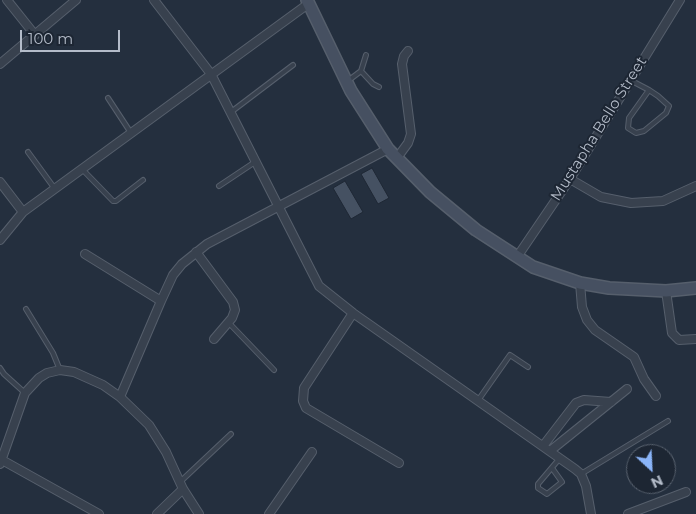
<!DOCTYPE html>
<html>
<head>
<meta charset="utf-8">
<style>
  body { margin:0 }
  #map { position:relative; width:696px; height:514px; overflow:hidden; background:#242f3e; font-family:Montserrat,sans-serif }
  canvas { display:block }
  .north { position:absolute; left:626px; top:444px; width:50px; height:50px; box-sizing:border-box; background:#1d2633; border:1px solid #59626f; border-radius:50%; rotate:155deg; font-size:14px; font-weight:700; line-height:20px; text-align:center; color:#b4bcc9 }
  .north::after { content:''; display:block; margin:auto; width:18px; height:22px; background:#8ab4f8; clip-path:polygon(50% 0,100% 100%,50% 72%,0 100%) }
  .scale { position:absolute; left:20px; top:30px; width:100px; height:22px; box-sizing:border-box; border:2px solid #b4bcc9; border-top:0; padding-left:6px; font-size:15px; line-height:18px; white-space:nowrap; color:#b4bcc9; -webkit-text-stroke:4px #1d2633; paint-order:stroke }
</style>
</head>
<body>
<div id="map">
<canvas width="696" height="514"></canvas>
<div class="north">N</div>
<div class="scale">100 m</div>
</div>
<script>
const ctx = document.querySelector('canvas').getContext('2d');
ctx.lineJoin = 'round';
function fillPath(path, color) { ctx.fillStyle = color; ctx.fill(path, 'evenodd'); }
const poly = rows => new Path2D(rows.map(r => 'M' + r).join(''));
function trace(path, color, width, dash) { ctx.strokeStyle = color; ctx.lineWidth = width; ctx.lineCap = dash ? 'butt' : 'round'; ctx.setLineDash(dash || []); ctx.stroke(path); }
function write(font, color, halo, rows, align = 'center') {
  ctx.font = font + ' Montserrat,sans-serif'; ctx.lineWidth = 4; ctx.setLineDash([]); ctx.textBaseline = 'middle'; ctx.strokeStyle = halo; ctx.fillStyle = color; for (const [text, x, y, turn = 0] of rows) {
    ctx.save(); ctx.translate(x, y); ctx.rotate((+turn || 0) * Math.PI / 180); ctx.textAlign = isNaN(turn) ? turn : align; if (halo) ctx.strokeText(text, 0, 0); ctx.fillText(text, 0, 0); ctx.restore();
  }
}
const building = poly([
  [372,168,389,198,378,204,361,174,372,168],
  [345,181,363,212,351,219,333,188,345,181]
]);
const lane = poly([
  [361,71,373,84,379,87],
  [349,80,361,71,366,55],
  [630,80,649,90,658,96,669,106,666,113,644,131,636,133,628,128,629,118,649,90],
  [108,98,131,133],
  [231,112,293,65],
  [28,152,55,189],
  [82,169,113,201,116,201,143,180],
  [219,186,255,162],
  [26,309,53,353,60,370],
  [229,323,274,370],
  [0,368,4,374,25,393],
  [479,399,510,355,528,367],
  [552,468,562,482,547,494,538,488,538,484,560,458],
  [581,474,668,421],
  [180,482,231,434]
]);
const street = poly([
  [7,0,35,35],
  [154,0,211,74,319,286,353,313,575,469,581,474,586,486,591,514],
  [0,64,76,0],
  [397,158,408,143,411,134,402,64,404,56,408,51],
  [570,179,601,197,631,203,663,201,696,186],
  [0,182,23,212],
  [0,240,23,212,308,4],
  [196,252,233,302,235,310,232,318,214,339],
  [85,254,161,301],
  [517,257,570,179,680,0],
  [580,283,582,307,587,320,595,330,634,357,644,379,656,396],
  [666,291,672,333,679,340,696,339],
  [353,313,304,388,303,401,306,408,399,463],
  [120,397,161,301,173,275,182,264,207,244,388,149],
  [543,446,576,403,584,400,611,402],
  [550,451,627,389],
  [2,460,99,514],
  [0,464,25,393,39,378,47,373,60,370,74,372,103,385,120,397,149,425,166,452,183,489,199,514],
  [157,514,183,489],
  [269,514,312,452],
  [628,514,686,492]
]);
const secondary = poly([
  [307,0,351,91,388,149,430,192,476,230,533,267,580,283,609,288,666,291,696,288]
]);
const streetNames = [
  ["Mustapha Bello Street",599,129,-58]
];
fillPath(building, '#455162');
trace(building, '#1f2835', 1);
trace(lane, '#565f6c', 6);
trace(street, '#565f6c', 10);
trace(secondary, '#565f6c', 14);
trace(lane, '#38414e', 4);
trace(street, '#38414e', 8);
trace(secondary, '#465061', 11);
write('15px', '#b4bcc9', '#1d2633', streetNames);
</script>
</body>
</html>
